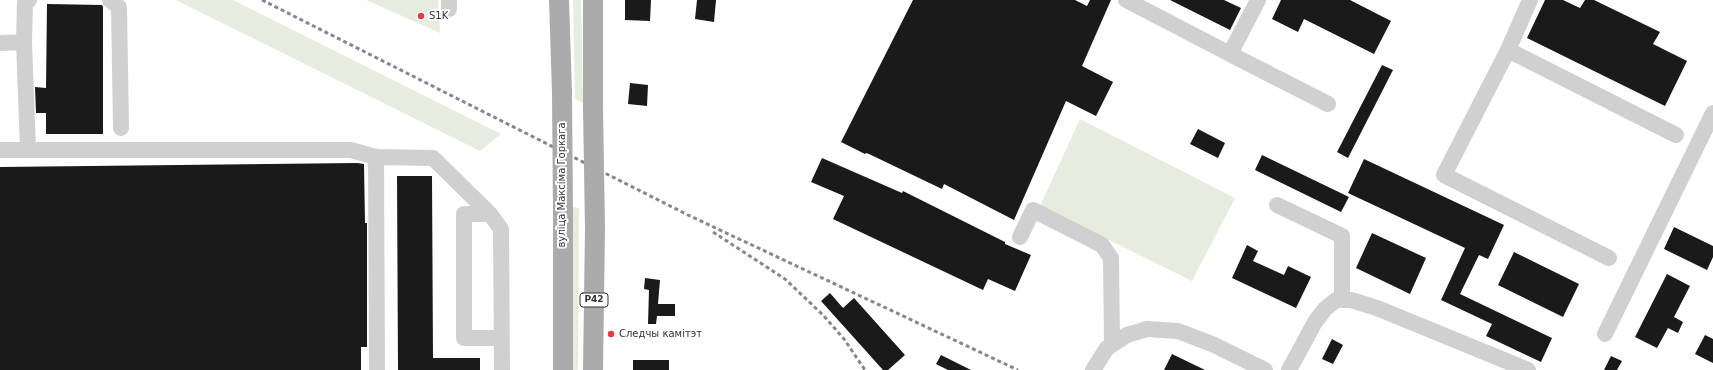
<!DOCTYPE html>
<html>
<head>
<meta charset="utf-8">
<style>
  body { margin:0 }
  canvas { display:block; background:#fff }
</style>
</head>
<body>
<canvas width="1713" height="370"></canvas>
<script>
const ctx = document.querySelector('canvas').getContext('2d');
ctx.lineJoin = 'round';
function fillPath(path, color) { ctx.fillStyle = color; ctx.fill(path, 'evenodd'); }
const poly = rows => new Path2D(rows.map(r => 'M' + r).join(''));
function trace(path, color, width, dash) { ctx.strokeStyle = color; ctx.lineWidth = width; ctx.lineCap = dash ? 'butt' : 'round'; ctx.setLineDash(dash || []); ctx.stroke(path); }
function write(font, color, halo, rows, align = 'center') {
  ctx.font = font + ' "DejaVu Sans",sans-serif'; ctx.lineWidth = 4; ctx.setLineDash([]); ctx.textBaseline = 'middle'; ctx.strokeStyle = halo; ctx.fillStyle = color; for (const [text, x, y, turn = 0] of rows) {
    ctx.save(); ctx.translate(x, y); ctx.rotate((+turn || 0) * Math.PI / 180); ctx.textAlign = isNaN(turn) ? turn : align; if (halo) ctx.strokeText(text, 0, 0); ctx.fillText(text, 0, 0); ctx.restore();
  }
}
const green = poly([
  [176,0,233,0,501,134,480,151],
  [366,0,438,0,440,33],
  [573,0,581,0,583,103,575,99],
  [1080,119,1235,198,1192,281,1040,206],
  [573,207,579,208,578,370,571,370]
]);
const building = poly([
  [625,0,651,0,650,21,625,20],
  [697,0,716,0,714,22,695,19],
  [913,0,1075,0,1087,6,1090,0,1111,0,1082,66,1113,82,1096,116,1066,101,1014,220,944,184,942,189,869,154,866,153,865,154,841,142],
  [1170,0,1224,0,1241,8,1230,30],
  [1281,0,1350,0,1391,21,1374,54,1304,19,1298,32,1272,19],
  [1545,0,1563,0,1580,8,1585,0,1594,0,1660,32,1653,44,1687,61,1665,106,1527,38],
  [47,4,102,5,103,7,103,134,46,134,46,113,36,113,35,87,46,88],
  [1382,65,1393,70,1348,158,1337,152],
  [630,83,648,85,647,106,628,104],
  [1198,129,1225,143,1218,158,1190,144],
  [1262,155,1349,197,1341,212,1255,170],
  [822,158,902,193,903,191,1005,242,1005,244,1031,255,1015,291,988,279,983,290,833,219,844,196,811,182],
  [1364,159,1504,225,1488,259,1479,255,1460,294,1552,338,1541,362,1486,336,1492,324,1441,300,1465,248,1348,193],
  [357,163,364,164,365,223,367,223,367,347,361,347,361,370,0,370,0,167],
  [397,176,432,176,433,358,480,358,480,370,398,370],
  [1674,227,1713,246,1713,257,1707,270,1664,249],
  [1372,233,1426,258,1410,294,1356,268],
  [1247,245,1258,251,1253,261,1284,275,1288,266,1311,277,1296,308,1232,278],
  [1514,252,1579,284,1563,317,1498,285],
  [1667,274,1690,286,1674,317,1683,322,1678,333,1668,328,1657,348,1635,337],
  [645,278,660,280,658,304,675,304,675,316,657,316,656,324,648,324,649,290,644,289],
  [830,293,843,308,854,298,905,355,888,370,883,370,821,301],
  [1705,335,1713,339,1713,363,1695,354],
  [1332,339,1343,345,1333,364,1322,359],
  [1172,354,1205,370,1164,370],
  [941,355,971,370,948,370,936,364],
  [1611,356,1622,361,1617,370,1604,370],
  [633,360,669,360,669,370,633,370]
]);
const minor = poly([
  [110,0,119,7,121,128],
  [449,0,449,9],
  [1126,0,1230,54],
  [1258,0,1230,54,1328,104],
  [1530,0,1508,50,1676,135],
  [0,43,24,42],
  [1508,50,1444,175,1609,258],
  [28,149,24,42,25,3,29,0],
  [0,150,351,150,376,157,377,370],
  [376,157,433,158,490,214],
  [1277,205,1342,236,1342,300],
  [1020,237,1033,210,1102,245,1111,258,1112,345],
  [1605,334,1713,113],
  [502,338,464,338,464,214,490,214,501,229,502,370],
  [1093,370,1107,348,1127,335,1147,329,1178,331,1212,344,1265,370],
  [1289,370,1315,322,1325,309,1336,300,1351,300,1377,308,1528,370]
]);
const major = poly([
  [559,0,562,93],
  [593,0,593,107],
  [563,217,563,370],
  [593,370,595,229]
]);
const rail = poly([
  [262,0,688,215,1018,370],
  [713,232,785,279,823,315,844,339,865,370]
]);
const majorBridge = poly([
  [562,93,563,217],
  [593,107,595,229]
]);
const markers = [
  [421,16,4,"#e63946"],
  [611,334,4,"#e63946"]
];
const shields = [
  [594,300,28]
];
const shieldNames = [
  ["Р42",594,300]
];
const poiNames = [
  ["S1K",429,16],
  ["Следчы камітэт",619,334]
];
const streetNames = [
  ["вуліца Максіма Горкага",562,185,-90]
];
fillPath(green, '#e6ecdf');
fillPath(building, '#1a1a1a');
trace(minor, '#d0d0d0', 16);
trace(major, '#ababab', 20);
trace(rail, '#888', 3, [4, 3]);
trace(majorBridge, '#ababab', 20);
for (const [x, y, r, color] of markers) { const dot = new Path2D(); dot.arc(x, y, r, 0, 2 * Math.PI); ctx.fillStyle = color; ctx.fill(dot); trace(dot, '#fff', 1.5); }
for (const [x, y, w] of shields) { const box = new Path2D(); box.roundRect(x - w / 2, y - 7, w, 14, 3); ctx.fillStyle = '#fff'; ctx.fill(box); trace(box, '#333', 1); }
write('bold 9px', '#333', null, shieldNames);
write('10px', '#333', '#fff', poiNames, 'left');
write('10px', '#333', '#fff', streetNames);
</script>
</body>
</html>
